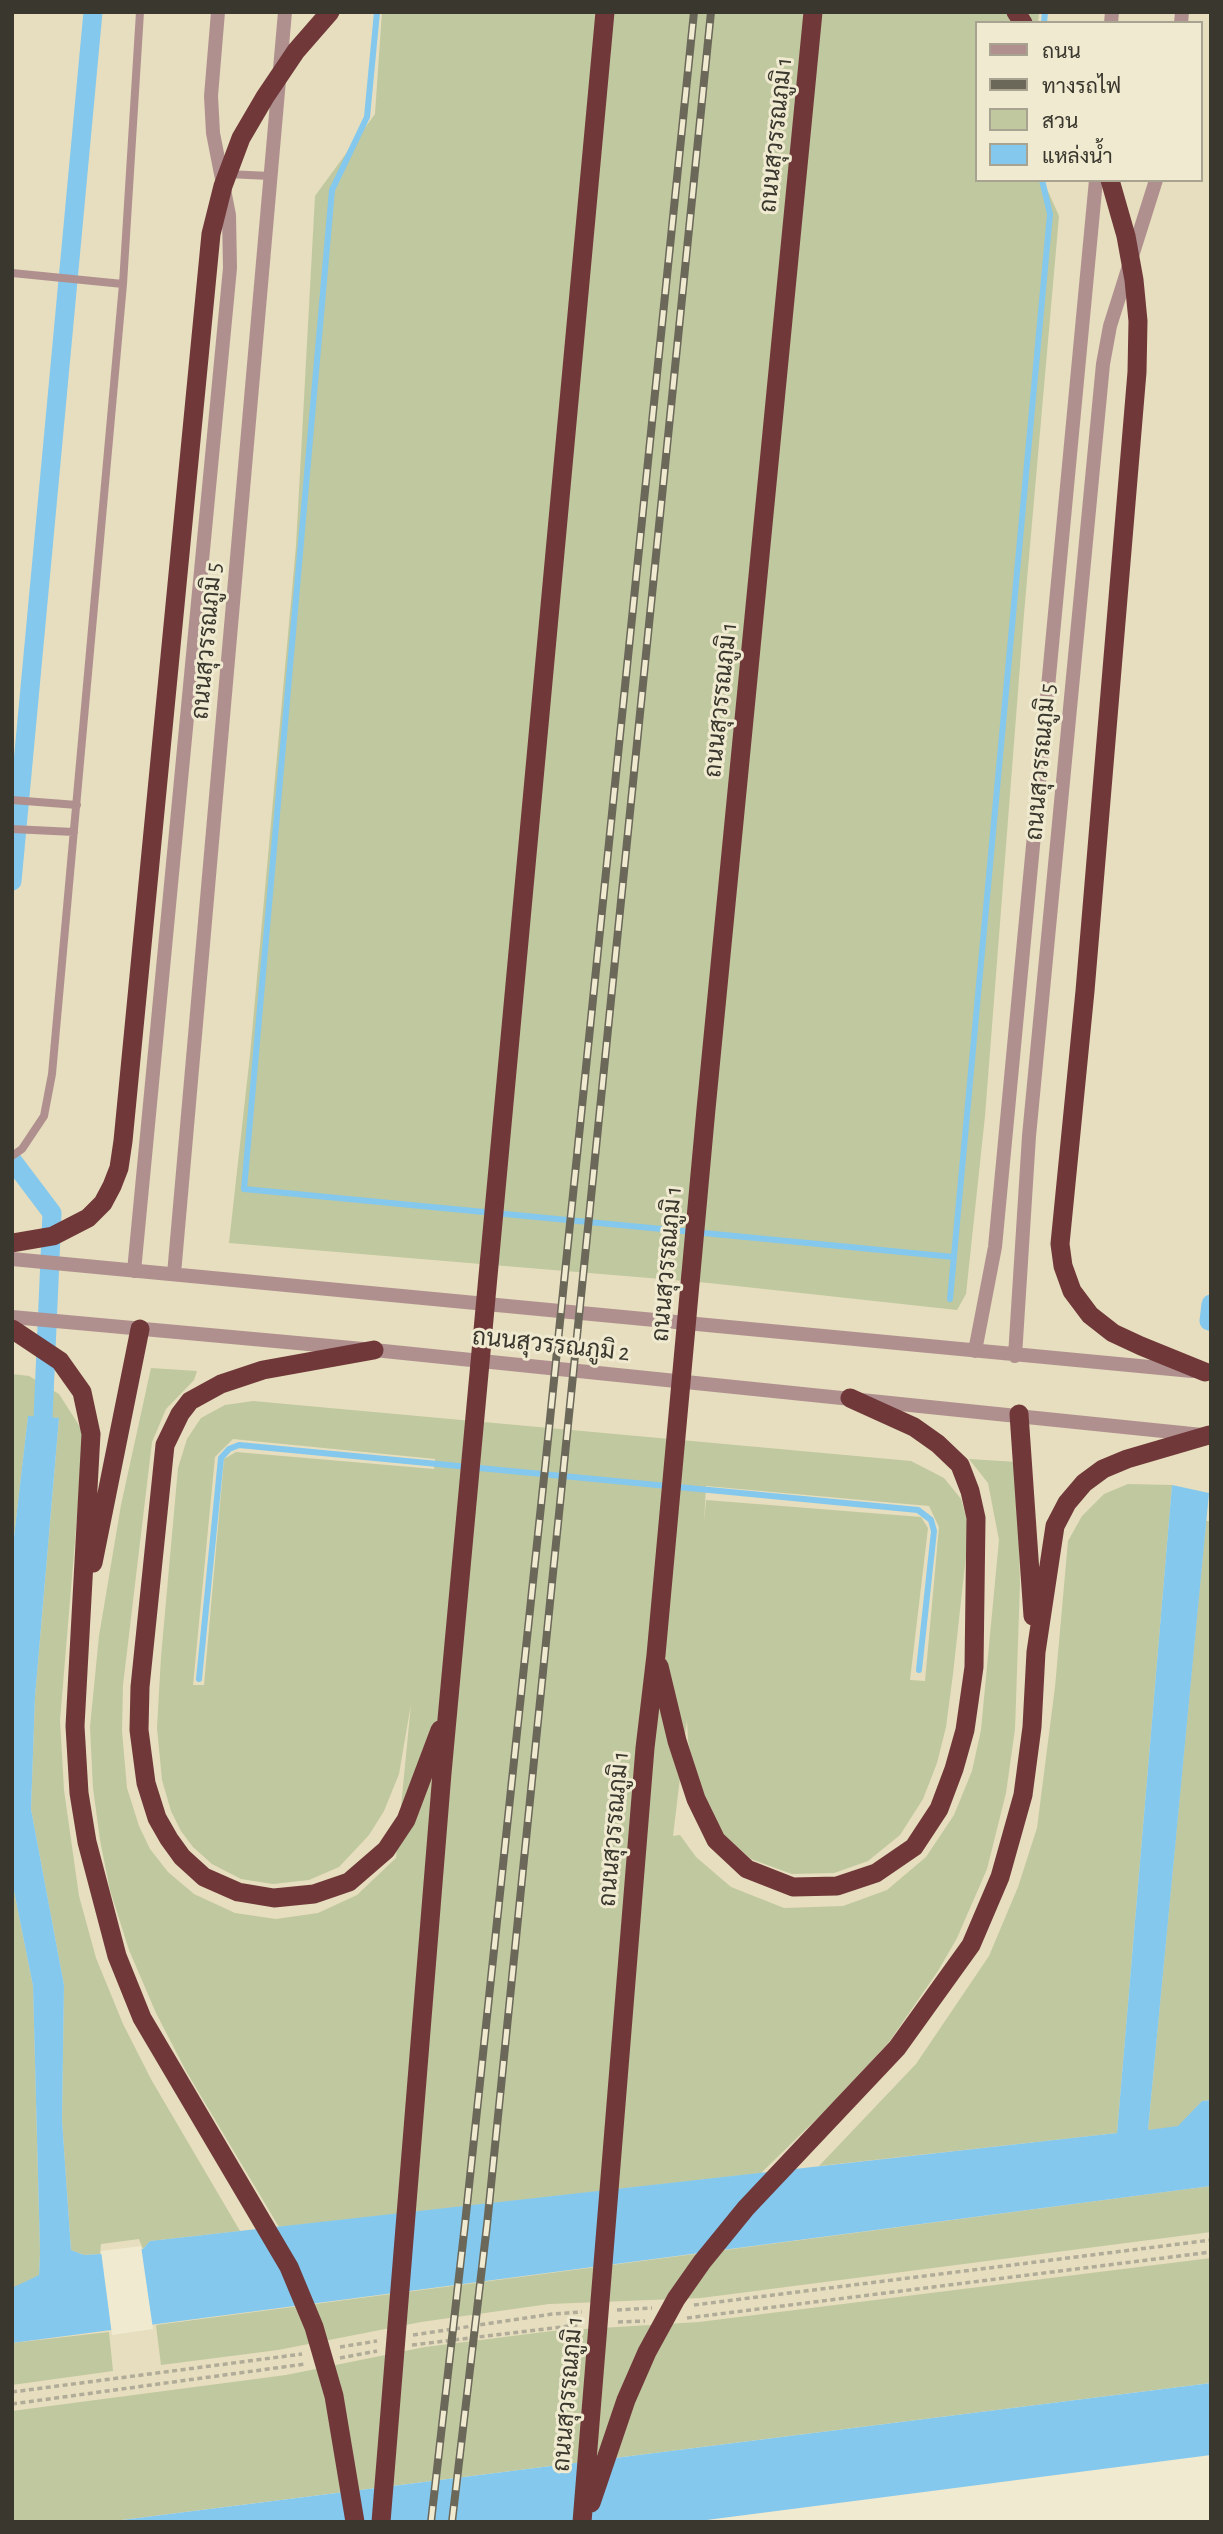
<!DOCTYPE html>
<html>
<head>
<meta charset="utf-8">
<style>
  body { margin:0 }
  #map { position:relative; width:1223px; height:2534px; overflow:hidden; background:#f0ead1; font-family:"Alegreya Sans",Sarabun,sans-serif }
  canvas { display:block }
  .frame { position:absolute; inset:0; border:14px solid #3a382e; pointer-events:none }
  .legend { position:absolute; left:975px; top:21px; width:228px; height:161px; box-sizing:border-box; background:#f0ead1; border:2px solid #a7a390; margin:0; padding:9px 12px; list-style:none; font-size:21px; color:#3a382e }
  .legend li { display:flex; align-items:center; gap:14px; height:35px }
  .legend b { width:35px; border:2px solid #a7a390 }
</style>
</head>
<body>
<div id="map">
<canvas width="1223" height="2534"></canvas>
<div class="frame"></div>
<ul class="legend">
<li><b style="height:9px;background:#b0908f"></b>ถนน</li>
<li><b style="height:9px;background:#6b685a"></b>ทางรถไฟ</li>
<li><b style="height:19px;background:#c0c89f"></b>สวน</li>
<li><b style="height:19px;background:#84c8ed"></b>แหล่งน้ำ</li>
</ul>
</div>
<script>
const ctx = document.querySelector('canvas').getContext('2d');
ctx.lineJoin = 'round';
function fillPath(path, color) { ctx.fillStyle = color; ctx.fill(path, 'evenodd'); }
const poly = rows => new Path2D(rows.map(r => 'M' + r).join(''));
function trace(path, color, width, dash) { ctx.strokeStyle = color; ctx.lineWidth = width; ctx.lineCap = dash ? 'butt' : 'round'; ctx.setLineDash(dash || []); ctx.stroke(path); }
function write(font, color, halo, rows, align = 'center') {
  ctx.font = font + ' "Alegreya Sans",Sarabun,sans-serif'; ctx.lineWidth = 6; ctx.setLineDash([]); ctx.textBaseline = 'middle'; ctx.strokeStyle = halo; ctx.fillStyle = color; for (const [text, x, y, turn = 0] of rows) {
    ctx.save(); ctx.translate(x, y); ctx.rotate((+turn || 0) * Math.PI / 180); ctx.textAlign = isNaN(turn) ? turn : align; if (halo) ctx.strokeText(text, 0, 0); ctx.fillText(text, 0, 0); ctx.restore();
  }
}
const built = poly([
  [12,12,1211,12,1211,2337,12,2489],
  [976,23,1200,23,1200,180,976,180]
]);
const green = poly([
  [382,12,1039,12,1038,23,976,23,976,180,1043,180,1059,216,1024,614,985,1116,966,1294,957,1310,709,1283,229,1243,250,1055,296,546,315,196,375,114],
  [151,1368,197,1371,194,1380,166,1409,152,1442,123,1685,122,1731,127,1788,139,1826,150,1849,168,1872,194,1894,235,1913,276,1919,318,1913,357,1895,396,1858,411,1704,399,1774,384,1811,369,1835,339,1867,309,1880,273,1884,241,1879,212,1864,193,1847,181,1831,171,1811,162,1780,157,1728,161,1657,178,1468,187,1439,201,1418,225,1405,253,1401,911,1461,944,1478,961,1499,969,1528,953,1674,946,1727,937,1763,923,1799,900,1835,868,1861,834,1873,792,1874,751,1859,723,1834,701,1797,688,1741,687,1720,673,1836,680,1835,696,1857,731,1887,784,1908,843,1906,887,1890,926,1857,954,1815,972,1771,981,1730,999,1540,988,1483,969,1459,1017,1462,1020,1584,1015,1729,1006,1793,987,1869,957,1938,938,1971,889,2042,837,2099,761,2173,279,2227,186,2071,156,2013,129,1950,110,1890,100,1840,93,1788,90,1727,99,1636,121,1505],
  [233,1439,435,1459,434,1469,236,1452,224,1459,204,1685,193,1685,215,1457],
  [706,1486,929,1506,939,1527,925,1681,910,1680,928,1528,921,1517,706,1500,704,1524],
  [12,1374,29,1376,59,1394,82,1430,83,1445,60,1720,64,1790,79,1896,96,1958,123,2024,152,2081,240,2231,150,2241,143,2249,139,2239,101,2244,100,2254,84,2255,71,2250,62,2120,64,1985,31,1809,35,1697,59,1418,28,1417,12,1554],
  [1128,1484,1172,1485,1117,2133,819,2166,916,2064,989,1956,1018,1887,1037,1828,1055,1687,1068,1541,1082,1516,1104,1494],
  [1206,1521,1211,1521,1211,2100,1202,2101,1178,2127,1148,2130],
  [12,1881,33,1986,40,2252,39,2275,14,2288],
  [1211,2186,1211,2232,701,2298,549,2304,421,2322,278,2350,161,2365,156,2325],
  [1211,2258,1211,2383,106,2522,12,2522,12,2411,286,2375,425,2347,552,2331,699,2322],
  [109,2332,113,2371,12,2385,12,2343]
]);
const water = poly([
  [28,1416,59,1418,35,1697,31,1809,64,1985,62,2120,71,2250,84,2255,100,2254,143,2249,150,2241,1117,2133,1172,1485,1209,1493,1148,2130,1178,2126,1202,2101,1211,2100,1211,2186,12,2343,12,2288,39,2275,40,2252,33,1986,12,1881,12,1554],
  [1211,2383,1211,2455,691,2522,106,2522]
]);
const pier = poly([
  [141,2246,153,2329,112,2335,101,2251]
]);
const stream = poly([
  [377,12,367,117,332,190,244,1189,954,1257],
  [1044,23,1045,12],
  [950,1299,1050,214,1042,180],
  [199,1679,221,1458,229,1449,239,1445,918,1510,931,1520,934,1531,919,1670]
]);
const canal = poly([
  [12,881,93,12],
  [12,1160,52,1213,42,1441],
  [1209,1321,1211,1304]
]);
const path = poly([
  [694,2305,1211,2240],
  [617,2310,652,2308],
  [687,2318,1211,2252],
  [618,2322,645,2321],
  [413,2335,552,2314,582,2312],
  [412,2345,578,2325],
  [340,2347,377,2341],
  [340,2358,377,2351],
  [12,2392,302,2354],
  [12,2404,305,2364]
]);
const service = poly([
  [227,174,270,176],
  [12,273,123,284],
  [12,800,77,805],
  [12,829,74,832],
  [12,1156,22,1149,44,1116,52,1074,123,284,140,12]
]);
const minor = poly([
  [1111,23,1112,12],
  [1181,23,1182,12],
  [12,1259,1192,1371],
  [134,1271,230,268,229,215,213,133,211,96,218,12],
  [174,1274,285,12],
  [12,1317,374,1350,1202,1435],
  [975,1351,995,1247,1096,180],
  [1015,1356,1029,1136,1103,364,1110,326,1156,180]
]);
const trunk = poly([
  [1016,12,1023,23],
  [1110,180,1126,236,1134,280,1138,321,1137,372,1085,991,1060,1244,1063,1266,1072,1291,1090,1315,1113,1333,1141,1346,1205,1372],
  [12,1243,53,1236,88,1218,103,1203,112,1186,119,1168,123,1141,211,234,223,186,241,138,265,97,296,51,330,12],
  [12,1329,60,1361,82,1392,91,1434,75,1726,79,1793,87,1842,117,1956,142,2018,289,2267,314,2327,334,2396,355,2522],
  [374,1350,263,1370,221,1384,190,1401,180,1414,165,1445,140,1687,139,1730,146,1783,157,1818,169,1839,182,1857,204,1877,238,1892,274,1898,314,1894,349,1882,386,1850,406,1820,440,1730],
  [1019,1414,1033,1616],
  [93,1563,140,1329],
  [659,1666,677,1741,696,1799,716,1840,747,1869,793,1887,837,1886,876,1873,914,1847,939,1809,954,1769,965,1730,974,1667,976,1518,970,1491,960,1465,938,1444,914,1427,850,1398],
  [591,2503,626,2400,647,2352,676,2299,702,2262,746,2208,897,2048,971,1945,1000,1877,1023,1795,1032,1727,1036,1652,1055,1526,1067,1503,1084,1483,1103,1469,1127,1459,1209,1435],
  [381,2522,442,1773,605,12],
  [582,2522,645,1748,656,1655,706,1109,813,12]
]);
const rail = poly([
  [431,2522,465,2224,545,1468,694,12],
  [452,2522,487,2225,711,12]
]);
const streetNames = [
  ["ถนนสุวรรณภูมิ 1",776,135,-84],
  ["ถนนสุวรรณภูมิ 5",207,641,-85],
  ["ถนนสุวรรณภูมิ 1",721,700,-84],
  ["ถนนสุวรรณภูมิ 5",1041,762,-85],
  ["ถนนสุวรรณภูมิ 1",667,1264,-85],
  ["ถนนสุวรรณภูมิ 2",551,1345,6],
  ["ถนนสุวรรณภูมิ 1",614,1829,-85],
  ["ถนนสุวรรณภูมิ 1",568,2394,-85]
];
fillPath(built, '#e6debe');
fillPath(green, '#c0c89f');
fillPath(water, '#84c8ed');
fillPath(pier, '#f0ead1');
trace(stream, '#84c8ed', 6);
trace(canal, '#84c8ed', 19);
trace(path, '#b1ac99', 3.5, [5, 3.5]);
trace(service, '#b0908f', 8);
trace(minor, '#b0908f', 14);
trace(trunk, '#71383a', 19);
trace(rail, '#6b685a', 8);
trace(rail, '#f0ead1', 5, [16]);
write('24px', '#3a382e', '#f0ead1', streetNames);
</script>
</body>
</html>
